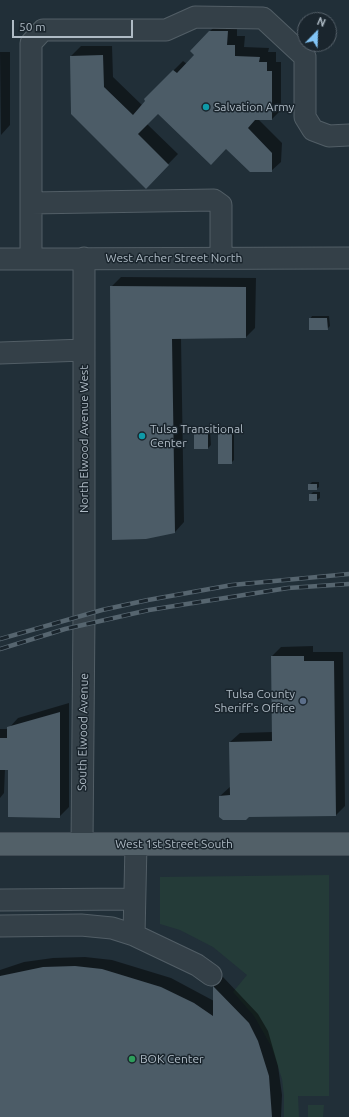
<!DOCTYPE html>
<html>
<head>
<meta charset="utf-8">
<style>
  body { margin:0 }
  #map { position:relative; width:349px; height:1117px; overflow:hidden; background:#212f38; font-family:Ubuntu,sans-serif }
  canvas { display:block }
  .north { position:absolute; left:297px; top:12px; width:40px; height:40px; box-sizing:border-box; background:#1a252d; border:1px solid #56616a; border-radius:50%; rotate:23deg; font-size:11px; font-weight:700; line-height:16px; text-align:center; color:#afbbc5 }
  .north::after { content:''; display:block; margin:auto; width:14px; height:18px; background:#82c5f6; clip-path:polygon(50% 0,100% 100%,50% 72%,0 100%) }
  .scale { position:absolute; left:12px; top:20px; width:121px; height:18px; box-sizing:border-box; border:2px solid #afbbc5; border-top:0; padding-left:5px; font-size:12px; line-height:14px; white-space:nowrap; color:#afbbc5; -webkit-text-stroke:3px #1a252d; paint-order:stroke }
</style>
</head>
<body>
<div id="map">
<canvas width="349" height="1117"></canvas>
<div class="north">N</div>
<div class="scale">50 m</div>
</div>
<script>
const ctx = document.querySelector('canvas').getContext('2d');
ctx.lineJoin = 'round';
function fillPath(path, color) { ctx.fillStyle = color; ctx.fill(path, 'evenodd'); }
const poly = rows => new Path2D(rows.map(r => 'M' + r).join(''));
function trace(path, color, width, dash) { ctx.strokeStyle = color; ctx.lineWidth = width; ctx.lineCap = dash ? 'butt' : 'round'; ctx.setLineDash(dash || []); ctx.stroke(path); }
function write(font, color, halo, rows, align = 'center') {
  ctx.font = font + ' Ubuntu,sans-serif'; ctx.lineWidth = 3; ctx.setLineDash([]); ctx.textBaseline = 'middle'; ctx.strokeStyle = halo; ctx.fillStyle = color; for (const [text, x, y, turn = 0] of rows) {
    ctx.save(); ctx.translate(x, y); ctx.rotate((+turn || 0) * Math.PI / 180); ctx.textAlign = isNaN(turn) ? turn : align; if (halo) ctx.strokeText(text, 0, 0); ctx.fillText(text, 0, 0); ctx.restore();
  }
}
const green = poly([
  [329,875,329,1096,298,1096,299,1117,284,1117,284,1096,282,1079,271,1046,254,1016,233,992,247,975,213,947,180,930,160,924,160,877],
  [308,1105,324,1105,323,1117,308,1117]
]);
const shadow = poly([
  [220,22,237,22,237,36,245,36,244,47,269,48,268,52,276,52,276,62,281,62,281,110,272,119,258,119,282,143,281,162,271,171,158,112,147,124,178,154,146,187,71,56,81,46,112,46,113,77,143,106,147,101,145,99,183,61,187,64,196,55,210,31],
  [0,52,10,52,10,125,1,135],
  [121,277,256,278,255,328,246,337,181,338,184,522,175,532,111,287],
  [312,316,329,316,330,326,327,329,310,319],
  [210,431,211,445,208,448,195,434,197,432],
  [221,431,234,431,234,460,231,463,219,434],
  [312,482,319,482,319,487,316,489,309,485],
  [313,492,320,492,320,498,317,500,310,495],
  [313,646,313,652,343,652,345,806,336,815,220,796,231,786,230,742,240,733,273,732,272,656,281,647],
  [69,703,69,807,59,817,9,769,5,769,4,793,0,798,0,729,8,729,18,718],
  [85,957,112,960,171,978,214,1001,214,986,223,977,258,1014,268,1031,278,1066,282,1095,281,1117,0,1117,0,970,24,962,53,958]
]);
const building = poly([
  [209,31,228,31,227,45,235,45,235,56,260,57,259,62,267,62,267,71,272,71,272,120,255,120,248,128,272,153,272,172,250,172,226,149,211,165,158,114,138,134,169,165,146,189,71,114,70,56,103,55,104,87,133,115,145,101,144,99,173,70,177,73,194,55,190,51],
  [110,286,246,287,246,338,172,339,175,533,146,539,112,540],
  [309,318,327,318,328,330,309,330],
  [218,433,232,434,232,464,218,464],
  [194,434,208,434,208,449,194,449],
  [308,484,317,484,317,490,308,490],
  [309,494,317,494,317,501,309,501],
  [271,656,304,656,304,661,334,661,336,816,249,817,246,820,223,820,219,817,219,796,230,795,229,742,272,741],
  [60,712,60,818,8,817,8,770,0,770,0,738,7,738,7,727],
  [75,966,102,969,161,987,194,1003,213,1016,213,986,249,1023,258,1041,269,1076,272,1117,0,1117,0,976,43,967]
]);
const minor = poly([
  [31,203,214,200,221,205,221,258],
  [0,259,349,258],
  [31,259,31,43,43,30,166,30,195,17,263,18,305,57,305,117,313,130,329,136,349,135],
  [0,353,84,350],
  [82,844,84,615,84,258],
  [0,900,134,899],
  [0,926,81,925,112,928,134,935,197,965,211,975],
  [134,935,136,844]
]);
const major = poly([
  [0,844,349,844]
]);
const rail = poly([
  [0,639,102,610,148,600,232,585,349,574],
  [0,649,65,629,149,610,288,588,349,584]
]);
const markers = [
  [206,107,4,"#0f9aa8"],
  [142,436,4,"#0f9aa8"],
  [303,701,4,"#5c6f8a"],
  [132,1059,4,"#2e9e5b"]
];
const poiNames = [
  ["Salvation Army",214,107],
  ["Tulsa Transitional",150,429],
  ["Center",150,443],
  ["Tulsa County",295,694,"right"],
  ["Sheriff's Office",295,708,"right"],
  ["BOK Center",140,1059]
];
const streetNames = [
  ["West Archer Street North",174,258],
  ["North Elwood Avenue West",84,439,-90],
  ["South Elwood Avenue",83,732,-89],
  ["West 1st Street South",174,844]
];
fillPath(green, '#243b38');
fillPath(shadow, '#0007');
fillPath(building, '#4c5c67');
trace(minor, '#525e66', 23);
trace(major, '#414c55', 24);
trace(minor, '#344048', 21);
trace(major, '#526068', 22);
trace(rail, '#56656f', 4.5);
trace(rail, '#1a252d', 3, [9]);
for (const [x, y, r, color] of markers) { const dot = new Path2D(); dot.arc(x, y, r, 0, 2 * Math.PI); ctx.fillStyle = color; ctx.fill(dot); trace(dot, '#1a252d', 1.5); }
write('12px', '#afbbc5', '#1a252d', poiNames, 'left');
write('12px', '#afbbc5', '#1a252d', streetNames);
</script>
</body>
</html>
